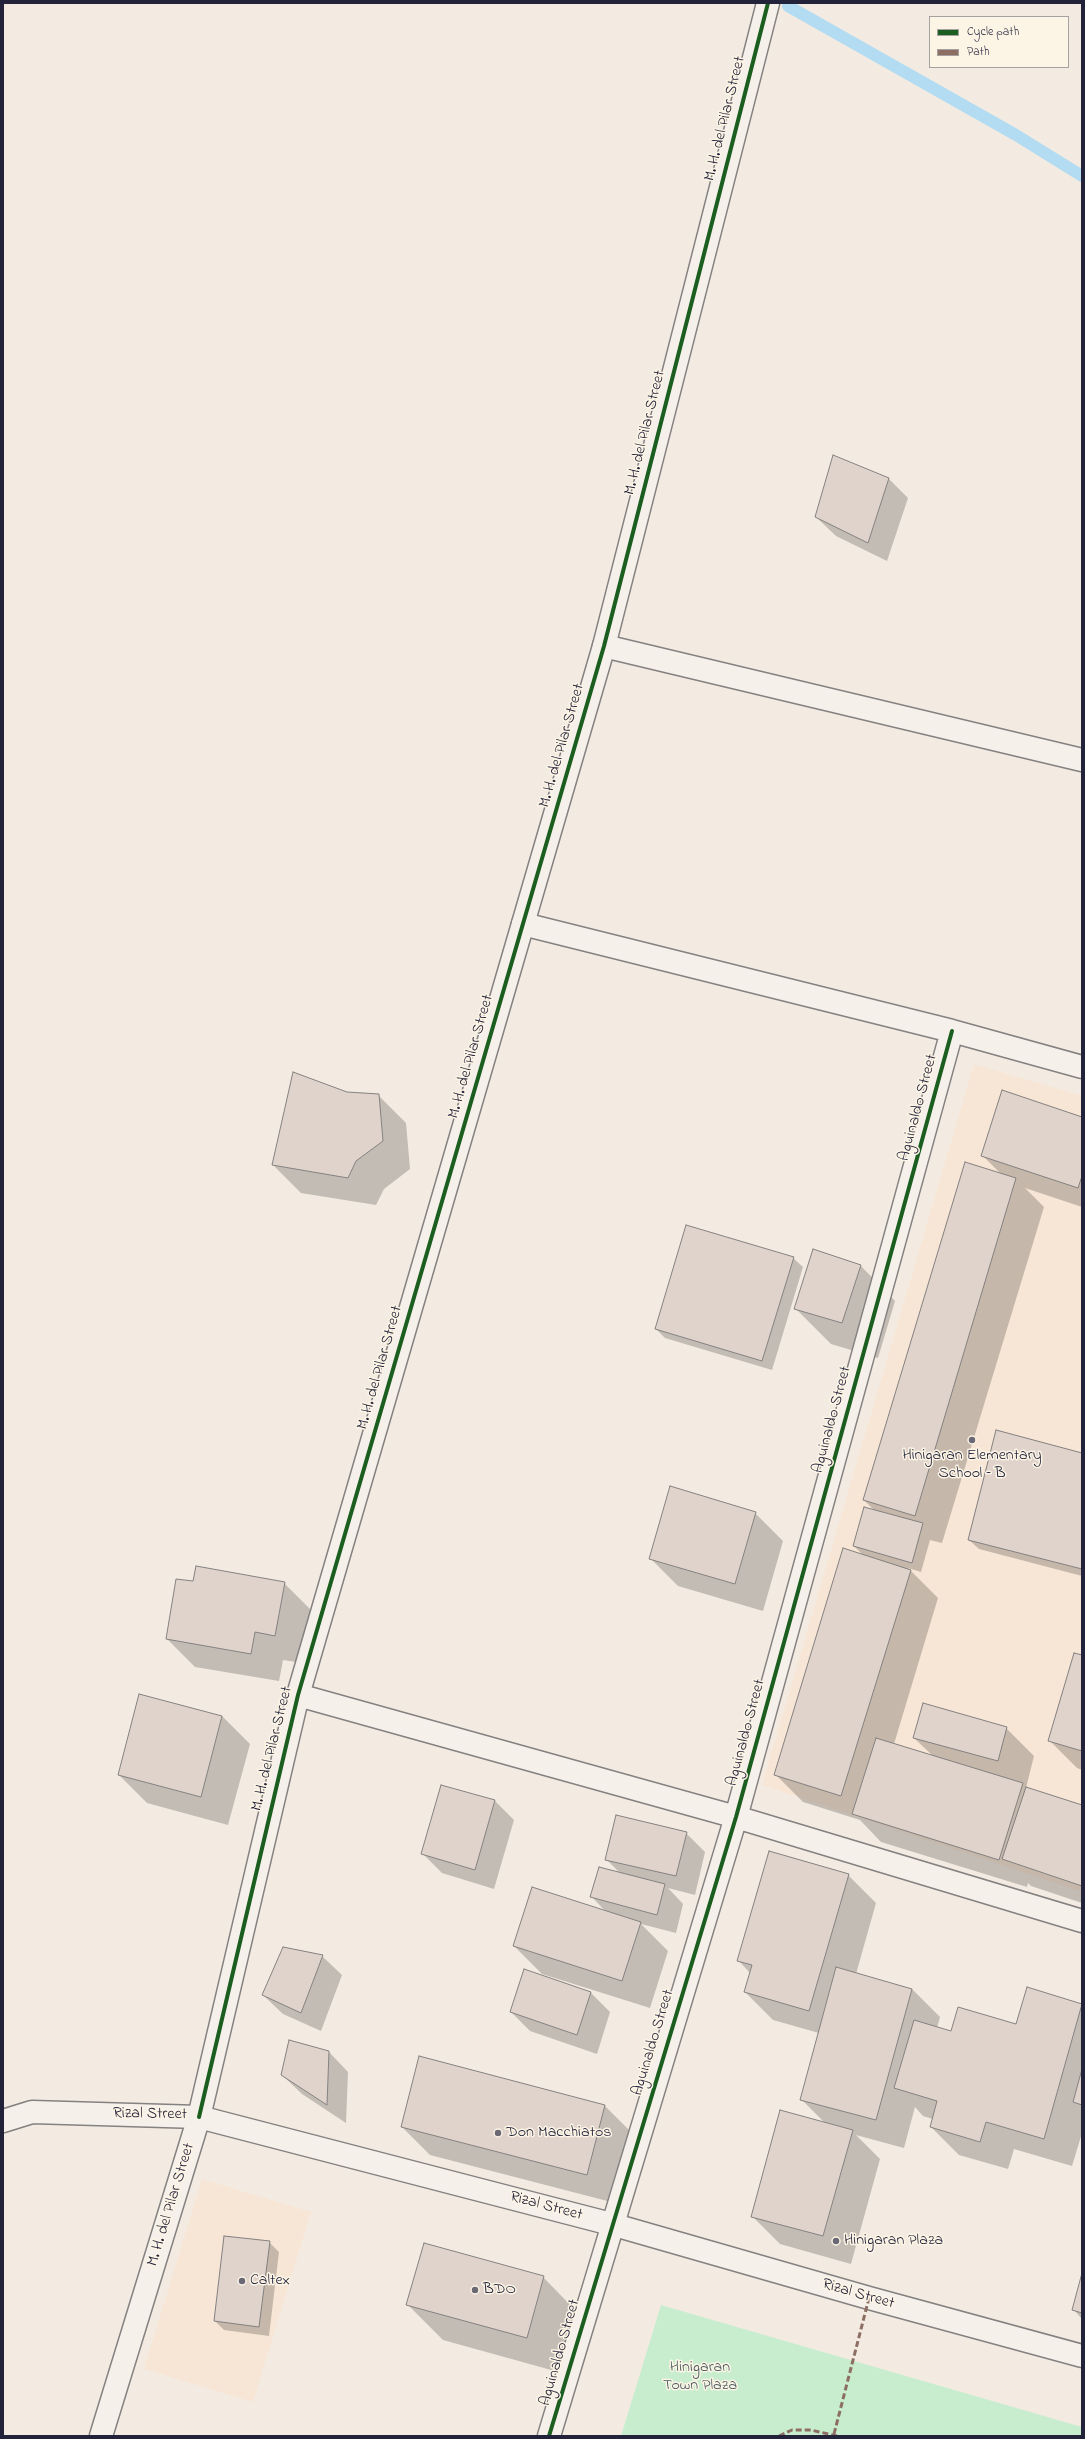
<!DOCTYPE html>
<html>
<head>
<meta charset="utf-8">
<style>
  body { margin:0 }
  #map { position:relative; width:1085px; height:2439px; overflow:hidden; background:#f3ebe1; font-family:"Indie Flower",sans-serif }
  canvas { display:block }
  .frame { position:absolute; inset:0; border:4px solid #22223b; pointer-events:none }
  .legend { position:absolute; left:929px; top:16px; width:140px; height:52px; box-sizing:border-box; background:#fcf5e5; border:1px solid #a5a1a1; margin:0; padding:5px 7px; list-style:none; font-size:12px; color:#22223b }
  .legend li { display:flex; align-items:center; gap:8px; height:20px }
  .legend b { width:20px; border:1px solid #a5a1a1 }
</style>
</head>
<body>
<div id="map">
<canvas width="1085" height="2439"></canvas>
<div class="frame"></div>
<ul class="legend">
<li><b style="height:5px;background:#1b5e20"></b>Cycle path</li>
<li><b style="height:5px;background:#8d6e63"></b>Path</li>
</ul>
</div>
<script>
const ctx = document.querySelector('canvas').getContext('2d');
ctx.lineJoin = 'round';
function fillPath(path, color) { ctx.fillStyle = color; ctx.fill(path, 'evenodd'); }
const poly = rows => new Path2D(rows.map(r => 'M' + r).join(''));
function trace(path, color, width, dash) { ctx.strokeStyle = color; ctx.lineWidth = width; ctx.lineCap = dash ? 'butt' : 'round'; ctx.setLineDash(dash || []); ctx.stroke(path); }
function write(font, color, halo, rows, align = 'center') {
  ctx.font = font + ' "Indie Flower",sans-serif'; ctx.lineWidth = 3; ctx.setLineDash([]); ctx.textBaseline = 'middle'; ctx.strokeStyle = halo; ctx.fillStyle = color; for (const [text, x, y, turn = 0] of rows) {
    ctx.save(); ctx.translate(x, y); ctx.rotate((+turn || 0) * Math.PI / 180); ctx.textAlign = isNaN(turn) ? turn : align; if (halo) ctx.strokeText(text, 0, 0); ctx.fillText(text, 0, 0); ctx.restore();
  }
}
const built = poly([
  [974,1064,1082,1096,1082,1892,762,1785],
  [202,2179,311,2212,253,2402,144,2369]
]);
const green = poly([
  [661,2305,1082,2427,1082,2436,621,2436]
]);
const shadow = poly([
  [834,456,889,479,908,498,887,561,836,536,816,517],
  [346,1093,378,1095,406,1123,410,1169,384,1189,376,1205,301,1193,273,1165],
  [1082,1118,1082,1207,1025,1188,1044,1207,942,1543,930,1540,921,1572,908,1568,938,1598,894,1744,933,1756,914,1738,1006,1728,1034,1756,1026,1788,1082,1807,1082,1903,1031,1886,1028,1883,1027,1887,881,1842,860,1820,803,1802,775,1774,864,1556,854,1546,875,1511,864,1500,1001,1174,982,1155],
  [793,1258,803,1267,772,1370,665,1338,656,1329],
  [860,1265,895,1301,878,1358,831,1344,795,1308],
  [1082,1454,1082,1576,979,1549,969,1540],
  [755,1513,783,1541,763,1611,678,1586,650,1558],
  [194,1582,284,1583,312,1611,303,1663,283,1660,279,1681,195,1667,167,1639],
  [1082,1656,1082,1770,1077,1768,1049,1740],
  [222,1716,250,1744,228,1825,147,1803,119,1775],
  [442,1786,495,1801,514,1820,494,1889,442,1873,423,1854],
  [686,1833,705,1852,695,1895,668,1888,683,1904,676,1933,641,1924,668,1951,650,2008,542,1974,514,1946,607,1913,592,1897,620,1873,606,1859],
  [848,1875,876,1903,856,1974,912,1989,940,2017,937,2028,952,2032,1017,2026,1028,1988,1082,2005,1082,2133,1072,2166,1014,2149,1008,2169,959,2155,931,2127,933,2119,923,2116,915,2107,904,2148,856,2135,880,2159,851,2264,780,2244,752,2216,825,2123,801,2099,819,2033,773,2020,745,1992,750,1973,738,1960],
  [322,1956,342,1975,321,2031,283,2014,263,1995],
  [525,1970,591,1993,610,2012,597,2054,530,2031,511,2012],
  [329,2052,348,2072,346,2123,302,2094,282,2075],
  [605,2106,633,2134,615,2203,430,2155,402,2127],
  [269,2242,279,2252,269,2336,224,2330,215,2321],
  [1082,2276,1082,2319,1073,2309],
  [543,2277,578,2313,562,2373,443,2340,407,2304]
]);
const stream = poly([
  [788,6,1016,135,1082,176]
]);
const building = poly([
  [833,455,889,478,868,543,815,517,833,455],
  [293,1072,347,1092,379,1094,383,1141,356,1161,348,1178,272,1165,293,1072],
  [1002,1090,1082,1117,1082,1176,1078,1188,981,1156,1002,1090],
  [965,1162,1016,1178,915,1516,863,1500,965,1162],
  [686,1225,794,1257,762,1361,655,1329,686,1225],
  [813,1249,861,1265,842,1323,794,1309,813,1249],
  [996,1430,1082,1453,1082,1569,968,1540,996,1430],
  [670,1486,756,1512,735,1584,649,1559,670,1486],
  [864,1507,923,1523,912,1563,853,1546,864,1507],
  [843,1548,911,1570,841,1796,774,1775,843,1548],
  [196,1566,285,1582,275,1636,255,1632,251,1654,166,1639,176,1579,193,1581,196,1566],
  [1074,1653,1082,1655,1082,1751,1048,1741,1074,1653],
  [139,1694,222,1716,201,1797,118,1775,139,1694],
  [923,1703,1007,1727,998,1761,913,1738,923,1703],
  [876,1738,1023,1783,999,1860,852,1814,876,1738],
  [441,1785,495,1800,475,1870,421,1854,441,1785],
  [1026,1787,1082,1805,1082,1886,1002,1859,1026,1787],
  [616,1815,687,1832,676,1876,605,1860,616,1815],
  [769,1851,849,1874,809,2011,744,1992,752,1965,737,1961,769,1851],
  [599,1867,665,1884,657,1915,590,1897,599,1867],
  [532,1887,641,1922,622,1981,513,1946,532,1887],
  [283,1947,323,1955,301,2013,262,1995,283,1947],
  [836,1967,912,1989,876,2120,800,2100,836,1967],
  [524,1969,591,1992,577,2035,510,2012,524,1969],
  [1027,1987,1082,2004,1044,2139,986,2122,980,2142,930,2127,937,2101,894,2088,914,2020,951,2031,958,2007,1016,2024,1027,1987],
  [289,2040,329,2051,327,2105,281,2075,289,2040],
  [419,2056,605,2105,587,2175,401,2127,419,2056],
  [1082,2069,1082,2105,1073,2102,1082,2069],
  [780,2110,853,2130,823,2236,751,2217,780,2110],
  [224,2236,270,2241,259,2327,214,2321,224,2236],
  [424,2243,544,2276,527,2338,406,2305,424,2243],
  [1082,2273,1082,2313,1072,2310,1082,2273]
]);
const minor = poly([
  [604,646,1082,760],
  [523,924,952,1031,1082,1067],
  [298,1695,736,1817,1082,1921],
  [549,2436,736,1817,952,1031]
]);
const tertiary = poly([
  [199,2117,298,1695,604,646,768,3]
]);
const primary = poly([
  [101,2436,199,2117]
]);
const trunk = poly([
  [3,2121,32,2112,199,2117,611,2224,869,2298,1082,2356]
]);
const quiet = poly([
  [834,2434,869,2298],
  [779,2436,792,2430,811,2430,837,2436]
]);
const cycleway = poly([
  [199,2117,298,1695,604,646,768,3],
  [549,2436,736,1817,952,1031]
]);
const markers = [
  [972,1440,4,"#6b6875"],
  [498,2133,4,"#6b6875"],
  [836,2241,4,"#6b6875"],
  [242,2281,4,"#6b6875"],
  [475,2290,4,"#6b6875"]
];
const streetNames = [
  ["M. H. del Pilar Street",726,119,-76],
  ["M. H. del Pilar Street",646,433,-76],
  ["M. H. del Pilar Street",563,746,-74],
  ["M. H. del Pilar Street",472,1057,-74],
  ["Aguinaldo Street",919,1108,-75],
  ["M. H. del Pilar Street",381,1368,-74],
  ["Aguinaldo Street",833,1420,-75],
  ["Aguinaldo Street",747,1733,-75],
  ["M. H. del Pilar Street",273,1749,-76],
  ["Aguinaldo Street",654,2043,-73],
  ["Rizal Street",150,2115,1],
  ["M. H. del Pilar Street",172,2205,-73],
  ["Rizal Street",546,2207,15],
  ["Rizal Street",858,2295,16],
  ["Aguinaldo Street",561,2353,-74]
];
const poiNames = [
  ["Hinigaran Elementary",972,1456,"center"],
  ["School – B",972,1474,"center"],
  ["Don Macchiatos",506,2133],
  ["Hinigaran Plaza",844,2241],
  ["Caltex",250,2281],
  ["BDO",483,2290]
];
const parkNames = [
  ["Hinigaran",700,2368],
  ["Town Plaza",700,2386]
];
fillPath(built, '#f7e6d5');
fillPath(green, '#c8edce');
fillPath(shadow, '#0003');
trace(stream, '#b3dcf2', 12);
fillPath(building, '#e0d3cb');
trace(building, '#848181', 1);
trace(minor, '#848181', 25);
trace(tertiary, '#848181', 25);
trace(primary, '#848181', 25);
trace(trunk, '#848181', 25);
trace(minor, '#f5f1ea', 22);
trace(tertiary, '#f5f1ea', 22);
trace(primary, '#f5f1ea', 22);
trace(trunk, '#f5f1ea', 22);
trace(quiet, '#8d6e63', 3, [6, 3]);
trace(cycleway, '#1b5e20', 4);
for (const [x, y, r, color] of markers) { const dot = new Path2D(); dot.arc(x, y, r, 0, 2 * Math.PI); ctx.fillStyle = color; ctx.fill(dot); trace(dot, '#fcf5e5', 1.5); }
write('16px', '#22223b', '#fcf5e5', streetNames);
write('16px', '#22223b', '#fcf5e5', poiNames, 'left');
write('16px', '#43555c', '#fcf5e5', parkNames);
</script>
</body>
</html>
